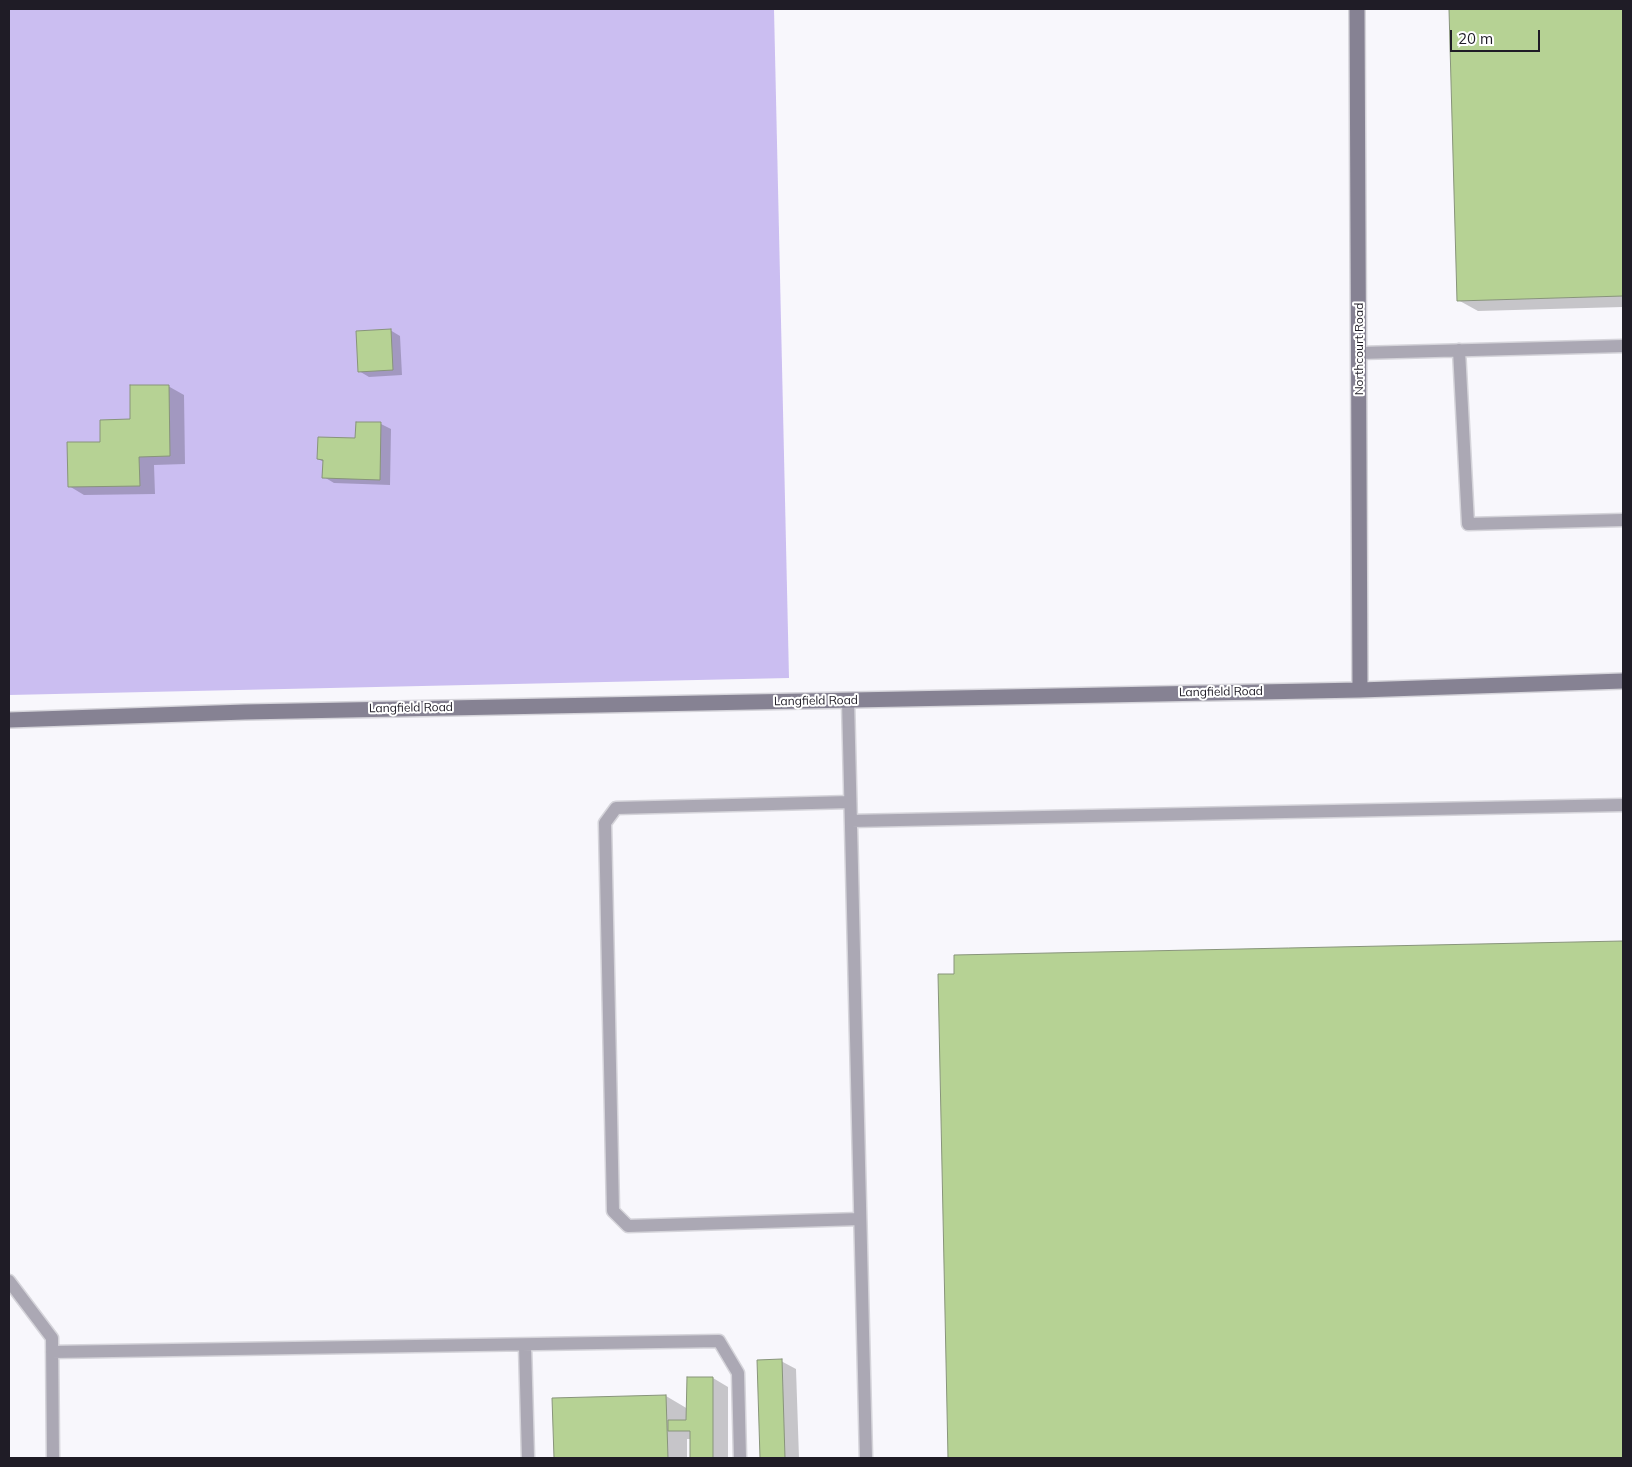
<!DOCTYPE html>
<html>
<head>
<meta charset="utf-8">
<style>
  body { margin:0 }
  #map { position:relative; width:1632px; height:1467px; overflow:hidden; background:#f8f7fc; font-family:Mulish,sans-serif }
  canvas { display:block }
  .frame { position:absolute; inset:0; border:10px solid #1f1c26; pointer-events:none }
  .scale { position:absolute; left:1450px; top:30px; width:90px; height:22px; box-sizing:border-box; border:2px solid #1f1c26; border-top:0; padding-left:6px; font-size:15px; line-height:18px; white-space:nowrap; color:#1f1c26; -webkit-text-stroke:4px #fff; paint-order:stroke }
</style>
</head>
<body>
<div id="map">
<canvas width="1632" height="1467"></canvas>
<div class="frame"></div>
<div class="scale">20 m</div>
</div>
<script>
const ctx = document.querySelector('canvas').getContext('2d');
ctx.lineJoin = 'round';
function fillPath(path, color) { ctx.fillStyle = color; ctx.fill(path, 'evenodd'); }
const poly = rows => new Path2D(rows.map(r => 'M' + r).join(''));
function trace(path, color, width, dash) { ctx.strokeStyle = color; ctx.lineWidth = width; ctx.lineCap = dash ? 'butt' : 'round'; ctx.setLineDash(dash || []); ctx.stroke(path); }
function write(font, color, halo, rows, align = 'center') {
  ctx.font = font + ' Mulish,sans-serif'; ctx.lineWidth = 4; ctx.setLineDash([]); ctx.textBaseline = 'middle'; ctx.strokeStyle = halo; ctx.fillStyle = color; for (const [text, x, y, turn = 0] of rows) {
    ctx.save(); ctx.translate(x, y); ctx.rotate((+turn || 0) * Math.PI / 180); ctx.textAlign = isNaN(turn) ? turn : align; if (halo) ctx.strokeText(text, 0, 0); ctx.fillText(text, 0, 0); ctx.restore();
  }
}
const green = poly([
  [9,9,774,9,789,678,9,695]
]);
const shadow = poly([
  [1450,9,1623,9,1623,307,1478,311,1458,300],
  [390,330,400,336,402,375,369,377,359,371],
  [168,386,184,395,185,464,154,465,155,494,84,495,69,486,102,443,131,420],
  [357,423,381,424,391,429,390,485,334,483,324,477,324,462,318,459,356,439],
  [1623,942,1623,1458,950,1458,939,975,955,975,955,956],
  [758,1361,781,1361,796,1369,799,1458,761,1458],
  [713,1378,728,1387,728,1458,691,1458,691,1439,687,1439,687,1458,555,1458,554,1399,666,1396,688,1409]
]);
const building = poly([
  [1449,9,1623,9,1623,296,1457,301,1449,9],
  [391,329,393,370,358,372,356,331,391,329],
  [130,385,169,385,170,456,139,457,140,486,68,487,67,442,100,442,100,420,130,419,130,385],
  [356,422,381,422,380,480,322,478,323,460,317,459,318,437,355,438,356,422],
  [1623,941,1623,1458,948,1458,938,974,954,974,954,955,1623,941],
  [782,1359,785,1458,760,1458,757,1360,782,1359],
  [687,1377,713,1377,713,1458,690,1458,690,1431,668,1431,668,1420,686,1420,687,1377],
  [666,1395,668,1458,554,1458,552,1398,666,1395]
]);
const lane = poly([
  [1459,350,1468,524,1623,520],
  [1359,353,1623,346],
  [848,700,866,1458],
  [850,802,616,808,605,823,613,1211,628,1226,860,1219],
  [851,821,1623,805],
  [9,1281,52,1338,53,1458],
  [525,1345,528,1458],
  [52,1352,719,1341,738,1373,740,1458]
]);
const secondary = poly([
  [1357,9,1360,690],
  [9,720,245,712,1360,690,1623,681]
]);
const streetNames = [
  ["Northcourt Road",1359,349,-90],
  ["Langfield Road",1221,692,-1],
  ["Langfield Road",816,701,-1],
  ["Langfield Road",411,708,-1]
];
fillPath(green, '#cbbef1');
fillPath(shadow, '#0003');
fillPath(building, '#b6d294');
trace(building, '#88947b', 1);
trace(lane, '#d5d4da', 15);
trace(secondary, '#d5d4da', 18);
trace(lane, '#aba8b4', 12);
trace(secondary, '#868293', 15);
write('12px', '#1f1c26', '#fff', streetNames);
</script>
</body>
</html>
